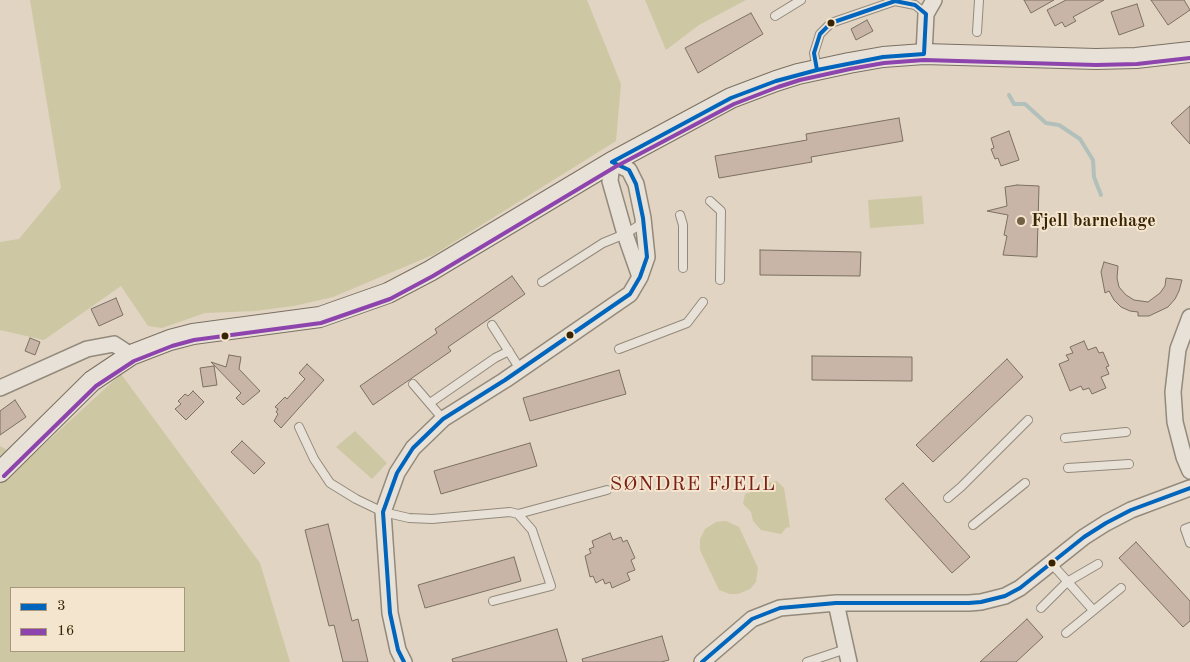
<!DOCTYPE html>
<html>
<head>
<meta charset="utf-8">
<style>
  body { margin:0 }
  #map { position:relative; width:1190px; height:662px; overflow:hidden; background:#e1d4c2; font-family:"Old Standard TT",serif }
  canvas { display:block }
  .legend { position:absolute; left:10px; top:587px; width:175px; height:65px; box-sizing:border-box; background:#f4e5cf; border:1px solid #a9977d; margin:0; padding:6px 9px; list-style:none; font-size:15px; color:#382303 }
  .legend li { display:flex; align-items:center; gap:10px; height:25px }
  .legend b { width:25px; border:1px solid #a9977d }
</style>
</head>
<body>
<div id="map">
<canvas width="1190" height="662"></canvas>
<ul class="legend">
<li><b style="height:6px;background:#0065bd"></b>3</li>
<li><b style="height:6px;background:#8e44ad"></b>16</li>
</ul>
</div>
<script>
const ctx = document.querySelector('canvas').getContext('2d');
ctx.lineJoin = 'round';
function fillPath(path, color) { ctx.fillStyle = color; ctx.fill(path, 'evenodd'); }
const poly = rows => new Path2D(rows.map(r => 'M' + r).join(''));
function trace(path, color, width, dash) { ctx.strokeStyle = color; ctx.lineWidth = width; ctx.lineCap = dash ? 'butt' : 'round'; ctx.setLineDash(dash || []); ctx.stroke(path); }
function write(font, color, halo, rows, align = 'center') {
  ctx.font = font + ' "Old Standard TT",serif'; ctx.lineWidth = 4; ctx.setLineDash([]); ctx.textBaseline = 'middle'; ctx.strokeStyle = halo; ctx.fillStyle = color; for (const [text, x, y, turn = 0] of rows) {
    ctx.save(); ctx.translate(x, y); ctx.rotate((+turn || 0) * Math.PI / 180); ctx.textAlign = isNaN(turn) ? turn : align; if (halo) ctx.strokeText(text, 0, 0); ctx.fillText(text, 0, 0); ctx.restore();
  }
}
const green = poly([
  [30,0,587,0,621,84,616,141,435,254,333,297,294,306,255,311,205,313,162,328,148,326,121,286,44,340,0,330,0,242,19,239,61,188],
  [645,0,746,0,699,25,666,50],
  [922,196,924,224,870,228,868,200],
  [121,374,260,563,290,662,0,662,0,446,26,461],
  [11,588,184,588,184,651,11,651],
  [355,431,387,463,372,479,336,447],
  [777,481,784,488,790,527,786,528,781,534,761,530,753,521,751,512,743,504,745,494,754,491,758,492,767,483],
  [726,521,739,527,758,568,756,582,750,589,738,594,730,594,719,590,700,550,700,539,705,529,716,522]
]);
const stream = poly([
  [1009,95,1014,104,1025,104,1046,123,1059,125,1080,139,1093,160,1094,177,1101,195]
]);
const building = poly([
  [1024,0,1054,0,1031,13,1024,0],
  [1066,0,1104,0,1073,17,1076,21,1065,27,1062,22,1055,26,1047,10,1066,0],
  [1151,0,1184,0,1190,10,1168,25,1151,0],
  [1137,4,1144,26,1119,35,1111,12,1137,4],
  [751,13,763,34,698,73,685,48,751,13],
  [867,20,873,31,856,40,851,29,867,20],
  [1190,106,1190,144,1171,123,1190,106],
  [899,118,903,141,811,157,812,162,719,178,715,156,807,140,806,134,899,118],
  [1009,131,1019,160,1001,166,998,158,995,159,991,149,994,148,991,138,1009,131],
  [1017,185,1039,186,1037,257,1003,255,1007,236,1004,235,1008,215,987,211,1007,206,1005,187,1017,185],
  [760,250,861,252,860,276,760,275,760,250],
  [1104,262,1118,266,1117,278,1119,287,1126,295,1134,300,1148,302,1160,293,1165,286,1166,278,1182,280,1179,291,1175,299,1168,307,1149,316,1138,316,1138,312,1130,311,1121,307,1114,300,1109,291,1105,293,1101,272,1104,262],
  [512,276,525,294,448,347,451,351,373,405,360,386,437,333,435,329,512,276],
  [116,298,123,315,99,326,91,309,116,298],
  [30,338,40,342,35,355,25,351,30,338],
  [1084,341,1088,350,1096,347,1099,353,1103,352,1109,366,1106,367,1109,374,1101,377,1106,388,1092,394,1089,388,1083,390,1081,386,1070,391,1059,364,1069,360,1066,355,1073,353,1070,347,1084,341],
  [229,355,241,357,239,369,260,391,243,405,236,398,241,393,211,362,226,367,229,355],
  [812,356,912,357,912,381,812,380,812,356],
  [1007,359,1023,377,933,462,916,445,1007,359],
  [307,364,324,380,281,428,274,421,278,414,276,412,278,409,275,407,285,397,287,399,305,379,299,373,307,364],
  [214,366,217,385,203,387,200,368,214,366],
  [619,370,626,394,530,421,523,398,619,370],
  [193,391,204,402,186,420,175,409,181,404,178,401,185,394,188,396,193,391],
  [15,400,26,417,0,435,0,411,15,400],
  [242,441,265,463,254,474,231,452,242,441],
  [530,443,537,466,441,494,434,471,530,443],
  [903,483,970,557,952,573,885,499,903,483],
  [328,524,352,621,358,619,368,662,343,662,334,625,329,626,305,530,328,524],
  [610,533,613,540,621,537,623,542,627,540,635,558,631,560,635,570,627,573,630,580,612,588,610,582,605,584,603,579,596,583,593,576,590,577,585,556,591,553,589,549,594,547,592,541,610,533],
  [1136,542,1190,601,1190,621,1183,627,1119,558,1136,542],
  [514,557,521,581,425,608,418,585,514,557],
  [1027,619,1043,637,1016,662,980,662,1027,619],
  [557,629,567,662,453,662,452,659,557,629],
  [662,636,669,660,661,662,583,662,582,659,662,636]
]);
const lane = poly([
  [775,16,801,0],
  [977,32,979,0],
  [817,70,814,53,820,34,831,23,895,1,915,5,926,14],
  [710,201,721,211,720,280],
  [680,215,683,225,683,268],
  [542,282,603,243,625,234,643,223],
  [492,325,520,369],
  [619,349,687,323,703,302],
  [413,384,443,419],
  [430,403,495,358,509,351],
  [299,427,314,459,330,483,356,499,383,512,409,518,432,519,510,512,518,514,532,530,551,586,493,601],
  [1065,438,1126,432],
  [1068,468,1129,464],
  [948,498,961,487,1028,420],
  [518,514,607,490],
  [973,525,1025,483],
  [1190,527,1185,529,1190,543],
  [1051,563,1093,610],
  [1041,608,1067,582,1098,564],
  [1066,633,1121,588],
  [807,662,846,649]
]);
const street = poly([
  [924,54,926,14,934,0],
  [1190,317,1178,349,1173,392,1175,422,1184,457,1190,471],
  [0,388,87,349,114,344,131,355],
  [836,603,849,662],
  [404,662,398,650,390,613,383,512,397,473,413,448,443,419,505,380,630,294,640,277,647,257,643,218,636,184,629,170,612,162,610,181,625,234,640,277],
  [702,662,752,619,780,608,836,603,969,603,981,602,1005,596,1020,588,1084,537,1106,523,1131,510,1190,488]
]);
const secondary = poly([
  [0,472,92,381,131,355,170,340,193,334,320,317,388,293,430,271,612,162,731,98,776,81,798,74,849,63,883,57,924,54,1096,59,1136,58,1190,52]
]);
const bus1 = poly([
  [895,1,915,5,926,14,924,54,883,57,817,70,814,53,820,34,831,23,895,1],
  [612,162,731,98,776,81,817,70],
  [404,662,398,650,390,613,383,512,397,473,413,448,443,419,505,380,630,294,640,277,647,257,643,218,636,184,629,170,612,162],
  [702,662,752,619,780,608,836,603,969,603,981,602,1005,596,1020,588,1084,537,1106,523,1131,510,1190,488]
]);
const bus2 = poly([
  [4,476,96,386,134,361,172,346,194,340,321,323,390,299,433,276,615,167,734,104,778,87,800,80,850,69,884,63,924,60,1096,65,1137,64,1190,58]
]);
const markers = [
  [831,23,4.5,"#382303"],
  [1021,221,5,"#736146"],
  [570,335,4.5,"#382303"],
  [225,336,4.5,"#382303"],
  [1052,563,4.5,"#382303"]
];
const poiNames = [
  ["Fjell barnehage",1031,221]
];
const quarterNames = [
  ["SØNDRE FJELL",693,485]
];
fillPath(green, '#cdc7a4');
trace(stream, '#b2c0bb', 4);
fillPath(building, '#c8b5a7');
trace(building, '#7b7062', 1);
trace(lane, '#938a7c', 10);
trace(street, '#938a7c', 18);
trace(secondary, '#7b7062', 22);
trace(lane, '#e7e1d7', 8);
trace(street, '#e7e1d7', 15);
trace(secondary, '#e7e1d7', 20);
trace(bus1, '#0065bd', 4);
trace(bus2, '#8e44ad', 4);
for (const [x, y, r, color] of markers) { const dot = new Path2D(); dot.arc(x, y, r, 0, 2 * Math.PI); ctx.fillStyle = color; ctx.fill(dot); trace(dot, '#f4e5cf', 2); }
write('bold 18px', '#382303', '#f4e5cf', poiNames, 'left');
ctx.letterSpacing = '1px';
write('20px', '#7a1f14', '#f4e5cf', quarterNames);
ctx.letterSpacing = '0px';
</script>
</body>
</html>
